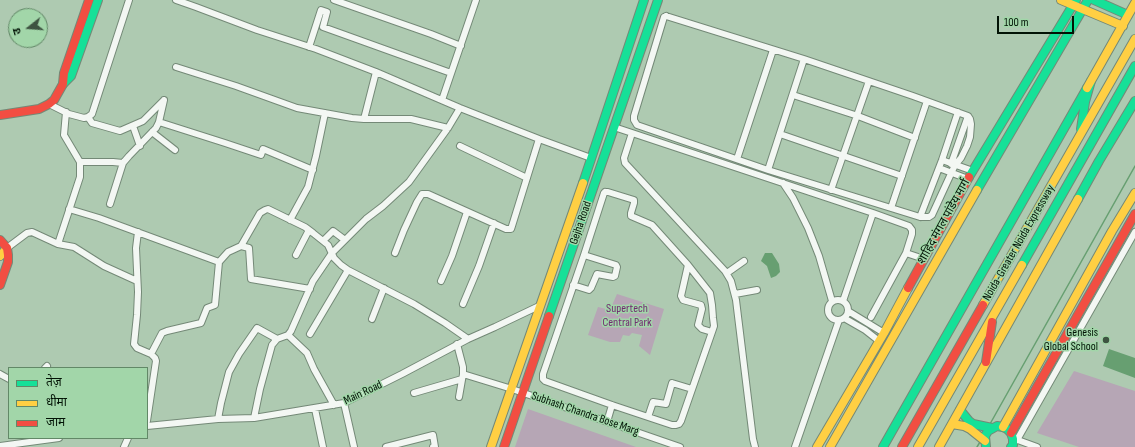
<!DOCTYPE html>
<html>
<head>
<meta charset="utf-8">
<style>
  body { margin:0 }
  #map { position:relative; width:1135px; height:447px; overflow:hidden; background:#aecab1; font-family:"Sofia Sans Condensed","Noto Sans Devanagari",sans-serif }
  canvas { display:block }
  .legend { position:absolute; left:8px; top:367px; width:140px; height:72px; box-sizing:border-box; background:#a2d6a9; border:1px solid #628867; margin:0; padding:5px 7px; list-style:none; font-size:12px; color:#021305 }
  .legend li { display:flex; align-items:center; gap:8px; height:20px }
  .legend b { width:20px; border:1px solid #628867 }
  .north { position:absolute; left:8px; top:8px; width:40px; height:40px; box-sizing:border-box; background:#a2d6a9; border:1px solid #628867; border-radius:50%; rotate:253deg; font-size:11px; font-weight:700; line-height:16px; text-align:center; color:#021305 }
  .north::after { content:''; display:block; margin:auto; width:14px; height:18px; background:#3e5341; clip-path:polygon(50% 0,100% 100%,50% 72%,0 100%) }
  .scale { position:absolute; left:997px; top:16px; width:77px; height:18px; box-sizing:border-box; border:2px solid #021305; border-top:0; padding-left:5px; font-size:12px; line-height:14px; white-space:nowrap; color:#021305; -webkit-text-stroke:3px #a2d6a9; paint-order:stroke }
</style>
</head>
<body>
<div id="map">
<canvas width="1135" height="447"></canvas>
<ul class="legend">
<li><b style="height:5px;background:#16e098"></b>तेज़</li>
<li><b style="height:5px;background:#ffcf43"></b>धीमा</li>
<li><b style="height:5px;background:#f24e42"></b>जाम</li>
</ul>
<div class="north">उ</div>
<div class="scale">100 m</div>
</div>
<script>
const ctx = document.querySelector('canvas').getContext('2d');
ctx.lineJoin = 'round';
function fillPath(path, color) { ctx.fillStyle = color; ctx.fill(path, 'evenodd'); }
const poly = rows => new Path2D(rows.map(r => 'M' + r).join(''));
function trace(path, color, width, dash) { ctx.strokeStyle = color; ctx.lineWidth = width; ctx.lineCap = dash ? 'butt' : 'round'; ctx.setLineDash(dash || []); ctx.stroke(path); }
function write(font, color, halo, rows, align = 'center') {
  ctx.font = font + ' "Sofia Sans Condensed","Noto Sans Devanagari",sans-serif'; ctx.lineWidth = 3; ctx.setLineDash([]); ctx.textBaseline = 'middle'; ctx.strokeStyle = halo; ctx.fillStyle = color; for (const [text, x, y, turn = 0] of rows) {
    ctx.save(); ctx.translate(x, y); ctx.rotate((+turn || 0) * Math.PI / 180); ctx.textAlign = isNaN(turn) ? turn : align; if (halo) ctx.strokeText(text, 0, 0); ctx.fillText(text, 0, 0); ctx.restore();
  }
}
const green = poly([
  [617,294,664,309,650,355,639,346,642,335,632,333,629,336,623,335,620,342,610,342,588,335,598,307,610,310],
  [1074,371,1135,391,1135,447,1079,447,1037,433],
  [528,409,636,447,515,447]
]);
const water = poly([
  [765,253,772,253,779,264,780,272,776,276,771,278,767,266,761,261],
  [1109,349,1135,358,1135,378,1103,366]
]);
const stream = poly([
  [990,424,1135,166],
  [977,447,980,442]
]);
const street = poly([
  [176,0,196,7,257,30,316,49,376,72,460,108,539,139,591,158],
  [334,0,431,34,461,46],
  [666,16,804,59,913,96,968,116,970,119,971,124,970,137,967,146,961,158,955,165,932,215,929,217,920,217,891,208,768,170,637,125,634,120,634,116,664,17,666,16],
  [309,47,321,10,327,12,323,27,451,73],
  [176,67,236,86,297,108,352,118,364,119,411,119,448,128],
  [793,95,858,116,915,138],
  [442,100,476,0],
  [49,104,69,114,84,118,88,117,92,114,129,0],
  [88,117,92,123,120,131,143,121,163,101],
  [364,119,376,72],
  [159,122,225,143,261,155,263,149,313,170],
  [133,126,140,146],
  [614,127,873,213,909,226,912,230,912,234,906,253,871,317],
  [152,132,175,150],
  [632,133,624,158,625,163,725,271,731,281,736,300,753,439,755,447],
  [780,134,902,176],
  [460,146,527,178],
  [737,159,773,50],
  [942,160,973,171],
  [80,162,113,162,123,163],
  [951,164,968,116],
  [939,168,968,179],
  [768,170,804,59],
  [783,183,793,198,808,228,819,256,832,301],
  [831,190,869,81],
  [605,192,608,192,634,200,634,203,631,213,631,216,652,225,688,265,681,296,683,300,701,305,702,309,698,325,702,329,712,332,681,421,679,424,676,425,672,425,612,405,545,381,543,379,543,374,584,255,604,193,605,192],
  [110,204,123,163,129,156,156,128,159,122,164,100],
  [891,208,927,101],
  [69,209,99,218,219,262],
  [920,217,942,160,958,112],
  [290,220,308,187,316,156,325,113],
  [138,232,136,248,138,292,137,315,134,344,137,348,151,354,155,358,156,361,147,421],
  [323,241,333,231,345,240],
  [58,244,80,177,80,162,64,135,66,112],
  [241,246,249,248,251,279,310,289],
  [7,248,27,233,32,232,58,244,74,247,104,266,137,281],
  [395,253,404,230,417,202,422,194,428,194,506,229,511,229,512,226,539,139],
  [906,253,924,259],
  [296,255,309,230],
  [688,265,710,293,712,305,713,318,714,326,712,332],
  [727,273,744,261],
  [441,281,452,256,467,212],
  [573,285,589,290,591,288,597,274,613,277,615,276,617,267,616,265,584,255],
  [735,294,757,290],
  '828 310a10 10 0 1 1 20 0a10 10 0 1 1-20 0Z',
  [843,301,873,213],
  [463,304,479,266,494,223],
  [848,311,884,333],
  [844,318,865,330,879,341],
  [372,319,384,288],
  [310,334,348,270],
  [288,335,307,353,314,369,334,405],
  [457,344,463,367,463,374,459,397],
  [151,354,162,333,167,331,201,323,207,308,215,305,219,262,228,252,241,246,260,213,265,210,268,209,305,227,313,233,328,245,334,258,341,265,348,270,414,304,445,323,468,339],
  [45,368,47,366],
  [0,374,9,379],
  [463,374,512,389,680,447],
  [414,393,462,379],
  [344,403,354,447],
  [315,409,323,447],
  [648,417,653,402,666,404,672,383,692,389],
  [254,418,260,389,272,345,277,339,288,335,291,331,313,281,332,253,366,219,383,206,409,182,448,128,460,108],
  [218,419,221,403,229,372,239,354,257,328,277,339],
  [607,422,612,405],
  [147,426,218,419,254,418,344,403,402,374,468,339,495,327,539,306],
  [1015,439,1037,447],
  [1017,440,1135,232],
  [0,446,59,438],
  [124,447,128,438],
  [386,447,433,435,435,447,433,447],
  [795,447,839,320]
]);
const fast = poly([
  [1094,0,1128,15],
  [63,84,71,76,98,0],
  [1081,129,1085,102,1091,81],
  [969,177,1076,0],
  [583,183,644,0],
  [977,190,1088,0],
  [1078,199,1099,161,1135,101],
  [1022,265,1135,66],
  [549,316,658,0],
  [960,410,969,421,973,424,992,428],
  [883,447,1087,88],
  [986,447,985,436,988,431,997,426,1003,427,1007,429,1011,433,1013,439,1013,445,1011,447]
]);
const slow = poly([
  [1061,0,1123,26],
  [1087,88,1135,3],
  [0,256,7,248],
  [983,305,1135,39],
  [952,424,964,426,970,429,985,441],
  [1003,427,1112,231,1135,193],
  [491,447,583,183],
  [817,447,884,333,908,288],
  [830,447,977,190],
  [918,447,1022,265],
  [939,447,1078,199]
]);
const jam = poly([
  [0,115,39,109,49,104,54,100,63,84,64,73,89,0],
  [0,240,7,248,8,255,8,262,0,285],
  [908,288,969,177],
  [986,362,992,322],
  [1011,433,1135,214],
  [504,447,549,316],
  [902,447,983,305]
]);
const markers = [
  [1106,340,4,"#3e5341"]
];
const streetNames = [
  ["शाहिद मंगल पांडेय मार्ग",944,222,-61],
  ["Gejha Road",581,223,-71],
  ["Noida-Greater Noida Expressway",1019,243,-60],
  ["Main Road",363,393,-25],
  ["Subhash Chandra Bose Marg",585,414,19]
];
const parkNames = [
  ["Supertech",627,309],
  ["Central Park",627,323]
];
const poiNames = [
  ["Genesis",1098,333],
  ["Global School",1098,347]
];
fillPath(green, '#b6a6b5');
fillPath(water, '#679f71');
trace(stream, '#679f71', 1.5);
trace(street, '#748977', 8);
trace(fast, '#748977', 10);
trace(slow, '#748977', 10);
trace(jam, '#748977', 10);
trace(street, '#f3f7f3', 6);
trace(fast, '#16e098', 8);
trace(slow, '#ffcf43', 8);
trace(jam, '#f24e42', 8);
for (const [x, y, r, color] of markers) { const dot = new Path2D(); dot.arc(x, y, r, 0, 2 * Math.PI); ctx.fillStyle = color; ctx.fill(dot); trace(dot, '#a2d6a9', 1.5); }
write('12px', '#021305', '#a2d6a9', streetNames);
write('12px', '#712870', '#a2d6a9', parkNames);
write('12px', '#021305', '#a2d6a9', poiNames, 'right');
</script>
</body>
</html>
